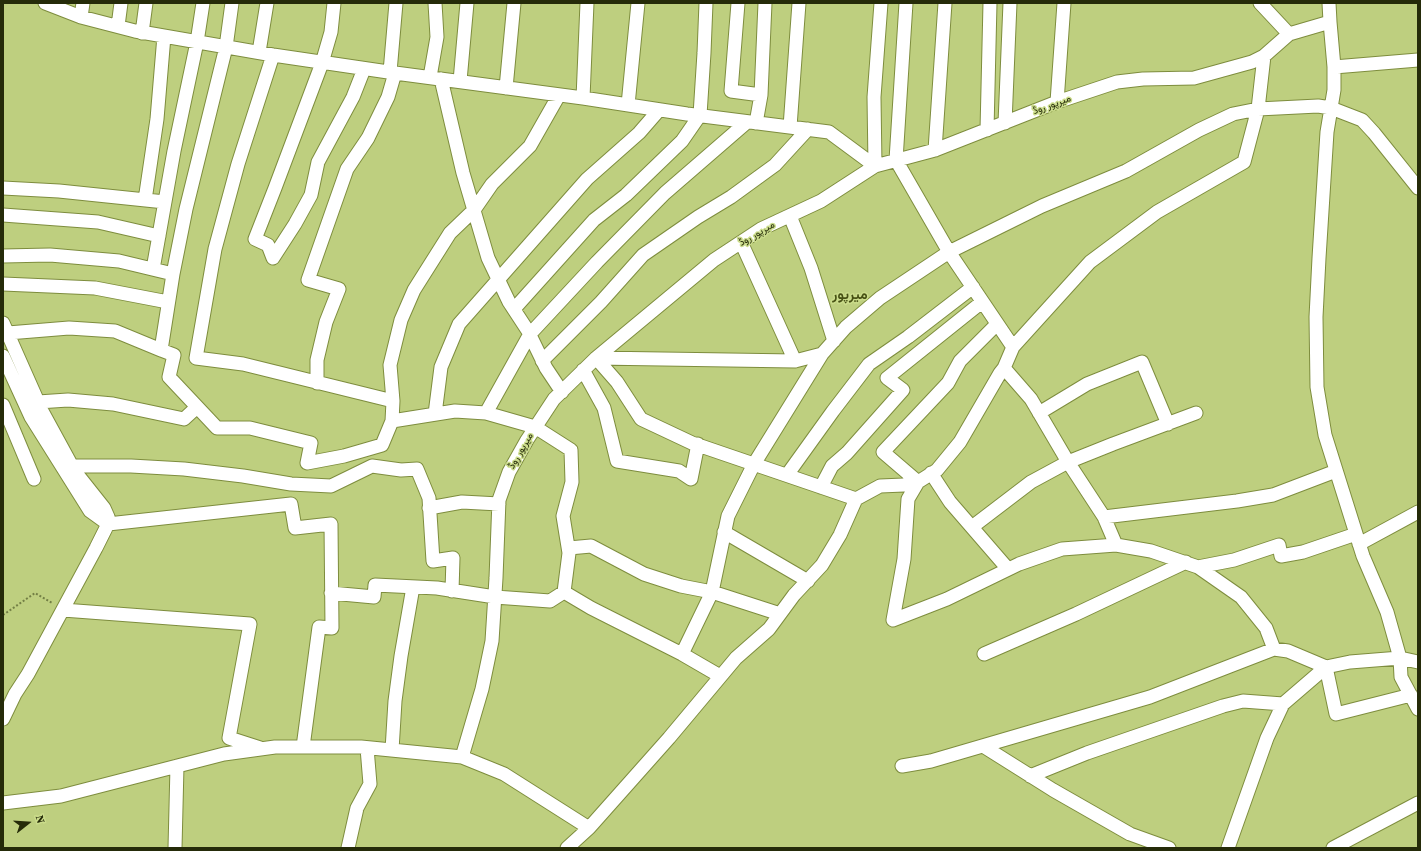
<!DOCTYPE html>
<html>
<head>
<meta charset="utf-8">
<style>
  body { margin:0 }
  #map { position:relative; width:1421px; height:851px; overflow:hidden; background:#becf7f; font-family:"Source Serif 4",serif }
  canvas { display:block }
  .frame { position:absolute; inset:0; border:4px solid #252b09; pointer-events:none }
  .north { position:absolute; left:8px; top:803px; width:40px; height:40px; -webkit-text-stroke:3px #cbdc8b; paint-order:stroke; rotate:73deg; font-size:11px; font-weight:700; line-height:16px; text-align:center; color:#252b09 }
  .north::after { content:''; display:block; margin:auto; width:14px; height:18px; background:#252b09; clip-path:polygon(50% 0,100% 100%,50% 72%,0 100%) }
</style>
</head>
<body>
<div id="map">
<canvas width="1421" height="851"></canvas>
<div class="frame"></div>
<div class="north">N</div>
</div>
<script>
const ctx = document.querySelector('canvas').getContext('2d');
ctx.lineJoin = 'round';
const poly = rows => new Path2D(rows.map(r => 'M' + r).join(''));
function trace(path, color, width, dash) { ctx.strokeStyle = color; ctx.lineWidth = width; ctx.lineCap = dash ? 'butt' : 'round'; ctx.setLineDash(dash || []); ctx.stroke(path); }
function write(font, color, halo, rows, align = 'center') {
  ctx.font = font + ' "Source Serif 4",Vazirmatn,serif'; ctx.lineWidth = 3; ctx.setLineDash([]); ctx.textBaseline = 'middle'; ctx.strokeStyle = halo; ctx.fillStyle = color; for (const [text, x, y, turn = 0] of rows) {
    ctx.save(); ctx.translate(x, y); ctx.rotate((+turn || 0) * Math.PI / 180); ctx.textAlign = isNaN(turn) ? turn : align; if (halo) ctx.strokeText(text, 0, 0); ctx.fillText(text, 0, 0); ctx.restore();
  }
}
const path = poly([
  [3,615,35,593,52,603]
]);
const minor = poly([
  [45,3,81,17,135,31,273,55,395,73,583,98,687,114,829,132,875,166],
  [232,3,226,47,186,209,173,274,161,350,174,355,169,377,217,428,250,428,311,443,307,463,344,456,382,445,392,421,455,411,486,413,535,427,571,450,572,482,563,516,569,553,564,592],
  [738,3,731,91,761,95,756,123],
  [906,3,896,160,949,252,1013,347],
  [1260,3,1289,34],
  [81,17,83,3],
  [1330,22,1334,67,1334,90,1327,132,1319,258,1316,317,1317,387,1325,435,1363,556,1387,612,1400,658,1401,677,1418,709],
  [118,26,121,3],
  [142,33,146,3],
  [259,52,267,3],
  [273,55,238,164,215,249,196,358,243,364,393,401,392,421],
  [1334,67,1418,60],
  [390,72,396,3],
  [430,77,437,37,435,3],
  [441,79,463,173,488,258,509,302,528,331,546,368,562,392],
  [460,81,467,3],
  [506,88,514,3],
  [761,95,765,3],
  [583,98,587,3],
  [1057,102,1064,3],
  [628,105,638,3],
  [1005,123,1010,3],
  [790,127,799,3],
  [987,130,990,3],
  [935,150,945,3],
  [875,166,874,97,881,3],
  [3,188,59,191,165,202],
  [145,200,157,119,164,36],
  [3,215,98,222,159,236],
  [790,216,811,268,834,341],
  [741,242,795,361],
  [3,256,50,255,119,261,173,274],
  [273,258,268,245,255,239,275,188,322,63,331,32,334,3],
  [273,258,295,224,311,195,318,162,353,97,364,69],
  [153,269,174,151,197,42,203,3],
  [3,284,95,288,168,302],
  [514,309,594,220,626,195,682,141,700,115,704,53,706,3],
  [3,323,42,411,72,466,77,474,104,508,108,517,108,524,96,548,28,674,15,694,3,719],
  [8,333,69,328,115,331,161,350],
  [3,356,31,417,90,511,108,524,291,504,295,528,331,524,332,628,319,627,303,747],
  [596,358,795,361,822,354,846,327,880,298,949,252,1042,206,1126,171,1199,130,1233,114,1258,109,1318,106,1331,108,1362,120,1374,133,1418,188],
  [596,358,617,382,641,419,692,443,856,499],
  [542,361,601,302,643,255,698,217,731,197,775,165,808,129],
  [1004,368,1031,399,1068,462,1104,517,1116,545],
  [583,370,604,408,617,461,679,471,691,479,698,444],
  [317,383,317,360,326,322,339,289,308,280,347,169,368,138,388,97,395,73],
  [393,401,390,365,401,320,414,290,450,233,474,210,492,184,530,146,559,95],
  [38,402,68,400,113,404,184,419,197,407],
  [3,405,34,479],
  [486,413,530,334,597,262,665,193,747,122],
  [1039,413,1087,384,1142,362,1168,424],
  [435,414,441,367,459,324,587,179,639,133,659,110],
  [72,466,131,466,184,469,243,476,291,484,331,486,372,466,401,470,417,469,429,498,433,561,453,558,452,591],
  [931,473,950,502,1008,569],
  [787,475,833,411,869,364,908,337,973,287],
  [821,487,832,466,847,453,903,390,887,378,982,302],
  [429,508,462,502,499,504],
  [1104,517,1237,501,1273,495,1336,471],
  [972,527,1031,482,1068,462,1113,444,1196,413],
  [724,532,808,581],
  [1359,544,1418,512],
  [569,548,591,546,644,574,681,586,712,592,780,614],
  [1198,567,1234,560,1279,545,1281,556,1303,552,1356,534],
  [331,593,374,597,375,585,437,588,495,597,550,601,564,592,591,608,682,654,720,676],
  [63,610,250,624,229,738,260,748],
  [893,620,947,599,1019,564,1062,549,1116,545,1151,551,1198,567,1241,597,1266,628,1274,649],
  [893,620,904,559,908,499,918,482,883,452,948,383,960,361,997,324],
  [682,654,712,592,728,516,754,464,822,354],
  [984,654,1076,614,1186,562],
  [983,746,1053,790,1130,834,1169,848],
  [392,750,395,701,401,656,413,587],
  [462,757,482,689,492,641,496,578,499,500,509,472,527,440,554,399,596,358,714,260,761,229,821,201,875,166,935,150,1057,102,1117,82,1143,79,1194,78,1252,62,1264,56,1289,34,1330,22,1329,3],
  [902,766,931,761,1150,697,1274,649,1288,651,1326,667,1336,714,1411,695],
  [1030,776,1087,753,1223,706,1243,701,1283,704],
  [3,803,61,796,224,754,275,747,361,747,462,757,504,774,589,828,669,738,736,658,769,629,794,595,822,565,840,535,856,499,880,486,904,485,918,482,937,470,960,442,1000,373,1004,368,1013,347,1090,262,1157,212,1244,162,1258,109,1264,56],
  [175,848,177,766],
  [348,848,357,808,370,784,367,748],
  [567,848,589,828],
  [1228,848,1267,738,1283,704,1326,667,1350,662,1400,658,1418,662],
  [1333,848,1418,803]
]);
const streetNames = [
  ["میرپور روڈ",1052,105,-20],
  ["میرپور روڈ",757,234,-30],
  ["میرپور روڈ",521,451,-60]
];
const districtNames = [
  ["میرپور",850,295]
];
trace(minor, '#7e8d3e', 15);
trace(path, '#737f45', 2, [2, 2]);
trace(minor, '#fff', 13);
write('10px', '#252b09', '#cbdc8b', streetNames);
write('bold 14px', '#475114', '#cbdc8b', districtNames);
</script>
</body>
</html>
